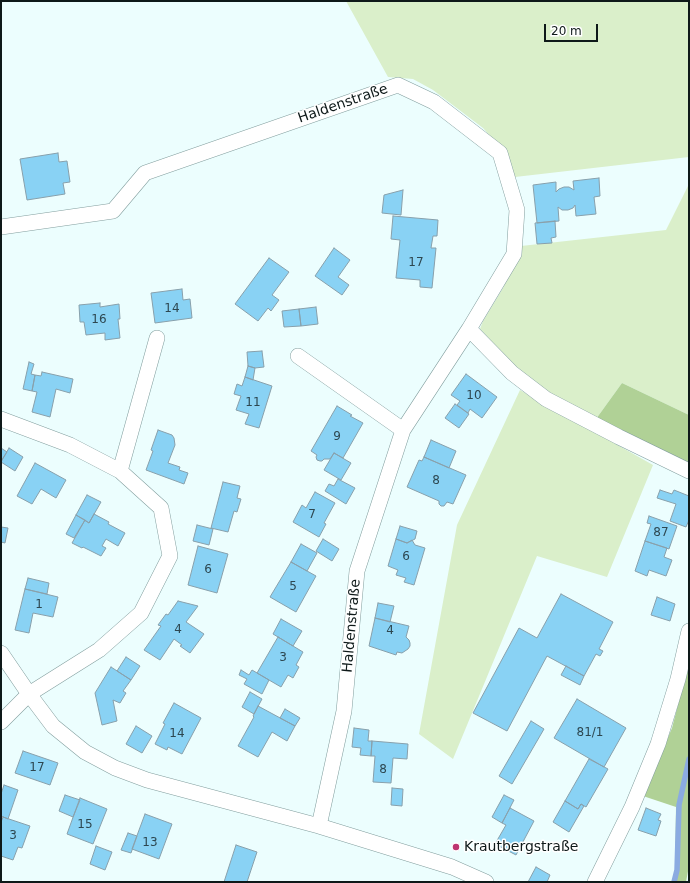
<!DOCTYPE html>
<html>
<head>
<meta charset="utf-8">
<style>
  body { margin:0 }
  #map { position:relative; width:690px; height:883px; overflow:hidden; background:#ecfefe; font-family:"DejaVu Sans",sans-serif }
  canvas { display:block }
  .frame { position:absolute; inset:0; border:2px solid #0e1919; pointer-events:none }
  .scale { position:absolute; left:544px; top:24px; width:54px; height:18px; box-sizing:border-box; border:2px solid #0e1919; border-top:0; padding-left:5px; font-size:12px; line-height:14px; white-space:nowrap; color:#0e1919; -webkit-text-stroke:3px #fff; paint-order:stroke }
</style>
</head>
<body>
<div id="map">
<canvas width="690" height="883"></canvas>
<div class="frame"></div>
<div class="scale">20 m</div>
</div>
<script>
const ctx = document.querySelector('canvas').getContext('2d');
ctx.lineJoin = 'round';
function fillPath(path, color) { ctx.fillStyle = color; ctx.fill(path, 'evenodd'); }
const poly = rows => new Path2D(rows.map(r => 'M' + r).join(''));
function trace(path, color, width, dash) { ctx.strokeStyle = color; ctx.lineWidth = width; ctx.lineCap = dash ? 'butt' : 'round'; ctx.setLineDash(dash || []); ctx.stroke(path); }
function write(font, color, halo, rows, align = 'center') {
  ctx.font = font + ' "DejaVu Sans",sans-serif'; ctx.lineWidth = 3; ctx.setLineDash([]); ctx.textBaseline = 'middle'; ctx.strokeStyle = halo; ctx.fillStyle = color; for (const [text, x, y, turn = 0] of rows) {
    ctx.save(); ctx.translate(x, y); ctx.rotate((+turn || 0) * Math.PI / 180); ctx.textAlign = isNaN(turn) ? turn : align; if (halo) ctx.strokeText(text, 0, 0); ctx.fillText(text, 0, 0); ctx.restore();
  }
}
const green = poly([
  [346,1,689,1,689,157,515,177,508,156,483,128,433,90,413,79,388,77],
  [689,184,689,415,622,383,596,419,555,396,525,377,480,329,483,321,503,288,521,246,666,230],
  [520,390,653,465,607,577,537,556,453,759,419,734,457,525]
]);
const forest = poly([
  [622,383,689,415,689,467,596,419],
  [689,662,689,866,686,882,673,882,675,870,676,807,643,796,672,728]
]);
const stream = poly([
  [674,882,677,870,679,805,689,759]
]);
const building = poly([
  [58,153,59,162,67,161,70,182,63,183,65,194,27,200,20,159,58,153],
  [599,178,600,196,594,197,596,214,576,216,575,205,573,208,568,210,562,210,558,207,559,221,537,223,533,185,556,182,556,192,559,189,564,187,569,187,574,190,573,181,599,178],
  [403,190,401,215,382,213,384,195,403,190],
  [393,216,438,220,437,236,433,236,431,248,436,248,432,288,420,287,420,280,396,278,400,240,391,239,393,216],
  [555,221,556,237,551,238,552,243,537,244,535,223,555,221],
  [334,248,350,260,338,277,349,285,342,295,315,276,334,248],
  [269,258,289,272,272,295,279,300,271,311,268,308,258,321,235,304,269,258],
  [182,289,183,300,190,299,192,318,155,323,151,293,182,289],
  [100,303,100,307,119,304,120,319,118,319,120,338,105,340,105,333,86,335,84,322,80,322,79,305,100,303],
  [316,307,318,324,301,326,299,309,316,307],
  [299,309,301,326,284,327,282,311,299,309],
  [262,351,264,367,255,368,248,366,247,352,262,351],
  [29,362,34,364,31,374,35,375,32,391,23,389,29,362],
  [248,366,255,368,253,380,245,377,248,366],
  [42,372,73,379,70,393,56,389,50,417,32,412,37,392,32,391,35,375,41,376,42,372],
  [466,374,497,397,482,418,470,409,468,413,457,405,460,401,451,395,466,374],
  [245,377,272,386,259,428,245,424,249,414,236,410,241,396,234,394,237,384,242,386,245,377],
  [455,404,469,414,459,428,445,418,455,404],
  [337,406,352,415,350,416,363,423,343,458,334,453,330,459,324,459,322,461,320,461,317,460,316,457,317,455,311,451,337,406],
  [158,430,172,435,174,438,175,445,168,463,180,467,179,470,188,473,184,484,146,470,153,451,151,450,158,430],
  [431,440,456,451,449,468,424,457,431,440],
  [1,448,7,452,1,461,1,448],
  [9,448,23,457,15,471,1,462,9,448],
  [334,453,351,463,341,480,324,470,334,453],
  [424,457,466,475,453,504,447,502,444,506,441,506,439,504,439,501,407,487,419,460,422,461,424,457],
  [35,463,66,480,56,498,41,489,32,504,17,496,35,463],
  [338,479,355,488,346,504,325,491,329,484,334,486,338,479],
  [223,482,240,486,237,498,241,499,237,512,234,511,228,532,211,528,223,482],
  [660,490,672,494,674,490,689,496,689,520,686,527,670,521,676,504,657,498,660,490],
  [315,492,335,503,324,523,326,524,319,537,293,522,302,505,306,508,315,492],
  [87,495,101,502,89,523,76,515,87,495],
  [94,514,109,522,108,524,125,533,118,546,106,539,102,546,106,548,101,556,83,547,82,548,72,543,85,520,89,523,94,514],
  [76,515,85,520,74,538,66,534,76,515],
  [649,516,677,526,669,549,645,541,651,524,647,523,649,516],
  [197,525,213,529,209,545,193,541,197,525],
  [400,526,417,531,415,539,407,543,396,539,400,526],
  [1,527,8,528,5,543,1,542,1,527],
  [323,539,339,549,332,561,316,551,323,539],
  [396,539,407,543,412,540,415,545,425,548,414,585,404,582,406,578,396,575,398,570,388,566,396,539],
  [645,541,667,548,664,557,672,560,666,576,649,570,647,576,635,571,645,541],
  [301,544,317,553,307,571,291,562,301,544],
  [198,546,228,554,217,593,188,585,198,546],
  [291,562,316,576,296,612,270,597,291,562],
  [28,578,49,583,47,594,25,589,28,578],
  [25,589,58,597,53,617,33,613,29,633,15,630,25,589],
  [561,594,613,622,599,649,603,651,600,656,596,654,584,676,547,656,507,731,473,713,519,628,537,638,561,594],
  [657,597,675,604,670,621,651,615,657,597],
  [178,601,198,606,186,622,204,634,190,653,180,646,182,645,174,639,160,660,144,650,161,626,158,625,166,614,168,615,178,601],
  [378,603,394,606,390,622,375,618,378,603],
  [375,618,409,626,406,637,409,640,410,643,410,646,408,649,402,653,397,652,396,655,369,646,375,618],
  [281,619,302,631,293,646,273,634,281,619],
  [278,637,303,652,296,665,299,667,293,678,288,675,281,687,257,673,278,637],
  [126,657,140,666,131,680,117,671,126,657],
  [566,666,584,676,580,685,561,675,566,666],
  [111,667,131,680,123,691,126,693,120,703,113,700,117,721,102,725,95,693,111,667],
  [241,670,249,675,252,670,269,680,262,694,244,684,247,679,239,675,241,670],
  [250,692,262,699,254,714,242,707,250,692],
  [577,699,626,728,604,767,554,738,577,699],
  [174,703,201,718,182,754,168,747,167,750,155,744,165,724,163,723,174,703],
  [258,706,295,726,287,741,272,732,258,757,238,746,254,717,253,716,258,706],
  [285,709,300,718,295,726,280,718,285,709],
  [531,721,544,729,512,784,499,776,531,721],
  [136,726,152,736,142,753,126,744,136,726],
  [354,728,369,730,368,741,372,741,371,756,360,755,361,748,352,747,354,728],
  [372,741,408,744,407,759,393,758,391,783,373,782,375,756,371,756,372,741],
  [23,751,58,763,50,785,15,773,23,751],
  [589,759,608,769,586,807,581,804,578,809,565,801,589,759],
  [4,785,18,790,8,819,1,816,1,794,4,785],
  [392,788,403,789,402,806,391,805,392,788],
  [65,795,80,800,73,817,59,811,65,795],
  [504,795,514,800,502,823,492,817,504,795],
  [80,798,107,809,93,844,67,834,80,798],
  [565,801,578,809,581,804,584,806,569,832,553,822,565,801],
  [510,808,534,821,516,855,495,844,506,825,502,823,510,808],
  [646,808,661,814,658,820,661,821,656,836,638,830,646,808],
  [145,814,172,824,159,859,132,849,145,814],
  [3,817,30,826,22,848,18,847,13,860,1,856,1,822,3,817],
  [128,833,137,836,131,853,121,850,128,833],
  [236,845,257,852,247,882,224,882,236,845],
  [96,846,112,852,105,870,90,864,96,846],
  [536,867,550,875,547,882,528,882,536,867]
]);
const minor = poly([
  [1,227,113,211,145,173,398,85,434,102,500,153,517,210,514,254,469,329,403,430,298,356],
  [469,329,512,373,546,399,619,437,689,471],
  [1,419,70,445,120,471,161,508,170,556,141,613,99,650,29,694,1,722],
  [120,471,157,338],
  [1,653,29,694,53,726,85,752,115,768,147,780,319,826,452,867,486,882],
  [319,826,344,711,357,571,403,430],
  [595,882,632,807,658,744,678,679,689,631]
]);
const markers = [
  [456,847,4,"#bd3470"]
];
const numberNames = [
  ["17",416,263],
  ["14",172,309],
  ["16",99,320],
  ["10",474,396],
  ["11",253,403],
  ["9",337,437],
  ["8",436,481],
  ["7",312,515],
  ["87",661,533],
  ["6",406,557],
  ["6",208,570],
  ["5",293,587],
  ["1",39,605],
  ["4",178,630],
  ["4",390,631],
  ["3",283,658],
  ["81/1",590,733],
  ["14",177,734],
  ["17",37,768],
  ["8",383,770],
  ["15",85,825],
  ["3",13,836],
  ["13",150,843]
];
const streetNames = [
  ["Haldenstraße",343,104,-19],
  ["Haldenstraße",352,626,-85]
];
const poiNames = [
  ["Krautbergstraße",464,847]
];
fillPath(green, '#daefca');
fillPath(forest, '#b0d196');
trace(stream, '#8babe1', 5.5);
fillPath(building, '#89d2f4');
trace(building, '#88a0ab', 1);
trace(minor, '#829e9e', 16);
trace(minor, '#fff', 15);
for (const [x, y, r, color] of markers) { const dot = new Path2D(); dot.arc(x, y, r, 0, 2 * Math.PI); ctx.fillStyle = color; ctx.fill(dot); trace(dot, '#fff', 1.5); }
write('12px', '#2d4750', null, numberNames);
write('14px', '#0e1919', '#fff', streetNames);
write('14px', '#0e1919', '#fff', poiNames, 'left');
</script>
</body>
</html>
